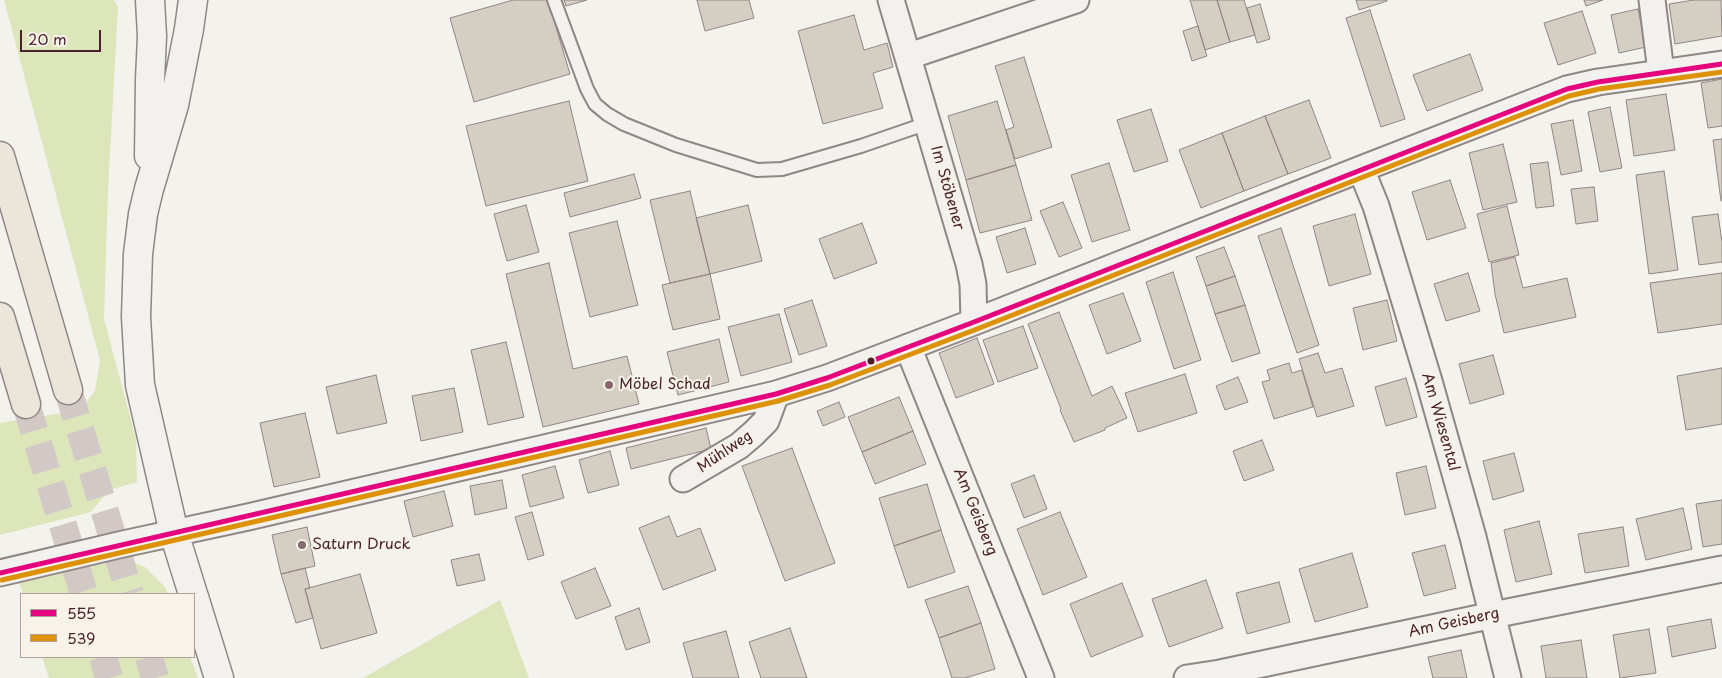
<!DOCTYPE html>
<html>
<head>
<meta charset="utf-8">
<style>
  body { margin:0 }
  #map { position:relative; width:1722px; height:678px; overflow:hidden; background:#f4f2ec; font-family:"Playpen Sans",sans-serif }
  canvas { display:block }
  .legend { position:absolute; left:20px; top:593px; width:175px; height:65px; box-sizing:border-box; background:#f7f3e8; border:1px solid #b29e9c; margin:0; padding:6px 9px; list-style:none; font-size:15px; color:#4a1f2b }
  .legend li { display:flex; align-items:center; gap:10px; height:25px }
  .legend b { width:25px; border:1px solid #b29e9c }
  .scale { position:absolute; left:20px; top:30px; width:81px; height:22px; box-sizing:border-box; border:2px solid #4a1f2b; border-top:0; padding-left:6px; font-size:15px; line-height:18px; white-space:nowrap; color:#4a1f2b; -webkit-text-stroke:4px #f7f3e8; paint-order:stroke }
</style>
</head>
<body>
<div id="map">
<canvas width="1722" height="678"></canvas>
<ul class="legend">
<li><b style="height:6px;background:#e5007d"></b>555</li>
<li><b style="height:6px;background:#dd9206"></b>539</li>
</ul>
<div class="scale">20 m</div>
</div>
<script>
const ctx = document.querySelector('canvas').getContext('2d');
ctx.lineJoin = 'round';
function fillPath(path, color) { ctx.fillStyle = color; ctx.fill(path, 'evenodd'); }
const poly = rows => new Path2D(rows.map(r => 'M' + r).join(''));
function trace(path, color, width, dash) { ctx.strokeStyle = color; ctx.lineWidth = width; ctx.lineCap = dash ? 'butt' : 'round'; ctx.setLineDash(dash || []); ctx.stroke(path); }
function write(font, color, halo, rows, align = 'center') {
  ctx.font = font + ' "Playpen Sans",sans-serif'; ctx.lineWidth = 4; ctx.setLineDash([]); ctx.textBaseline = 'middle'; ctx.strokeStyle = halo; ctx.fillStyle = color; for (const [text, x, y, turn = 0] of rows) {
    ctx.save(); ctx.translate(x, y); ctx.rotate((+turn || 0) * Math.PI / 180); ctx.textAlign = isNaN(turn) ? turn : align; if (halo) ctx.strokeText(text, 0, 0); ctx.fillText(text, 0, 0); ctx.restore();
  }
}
const green = poly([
  [4,0,114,0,118,7,108,191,104,319,136,439,137,482,109,490,91,512,0,535,0,423,80,410,95,391,100,360],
  [119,560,133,562,145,567,165,587,168,594,23,594,19,583],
  [500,600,529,678,363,678],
  [42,657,190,657,198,678,49,678]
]);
const building = poly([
  [513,0,548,0,570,74,474,102,450,18,513,0],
  [564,0,587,0,566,6,564,0],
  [697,0,749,0,754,18,705,31,697,0],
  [1190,0,1217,0,1230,42,1205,50,1190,0],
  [1217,0,1244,0,1255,35,1230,42,1217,0],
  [1356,0,1387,0,1387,1,1359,10,1356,0],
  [1584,0,1603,0,1586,6,1584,0],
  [1694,0,1721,0,1722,36,1675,44,1669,4,1694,0],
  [1260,4,1270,39,1257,43,1247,8,1260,4],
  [1638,9,1646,47,1619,53,1611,15,1638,9],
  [1370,10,1405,119,1381,127,1346,18,1370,10],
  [1582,11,1596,53,1558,65,1544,23,1582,11],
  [854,15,864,50,887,43,893,67,873,73,883,108,823,124,798,31,854,15],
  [1198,26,1207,56,1192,61,1183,31,1198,26],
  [1470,54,1483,90,1427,111,1413,75,1470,54],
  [1024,57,1052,147,1015,159,1006,130,1014,127,995,66,1024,57],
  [1722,79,1722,126,1708,128,1701,83,1722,79],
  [1666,94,1675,150,1634,156,1626,100,1666,94],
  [1309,100,1331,158,1288,174,1265,116,1309,100],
  [569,101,588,181,486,206,466,126,569,101],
  [997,101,1016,165,966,180,948,116,997,101],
  [1610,107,1622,168,1600,172,1588,112,1610,107],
  [1151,109,1168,161,1134,172,1117,120,1151,109],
  [1265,116,1288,174,1244,191,1222,133,1265,116],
  [1573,120,1582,171,1561,175,1551,124,1573,120],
  [1222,133,1244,191,1201,208,1179,150,1222,133],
  [1722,139,1722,201,1721,201,1713,140,1722,139],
  [1503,144,1517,202,1483,210,1469,153,1503,144],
  [1548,162,1554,206,1536,208,1530,164,1548,162],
  [1109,163,1130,230,1092,242,1071,175,1109,163],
  [1016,165,1032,220,980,233,966,180,1016,165],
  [1664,171,1678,270,1649,274,1636,175,1664,171],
  [634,174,641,198,570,217,564,193,634,174],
  [1450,180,1466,228,1427,240,1412,192,1450,180],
  [1594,187,1598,221,1576,224,1571,189,1594,187],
  [690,191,710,274,670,283,650,200,690,191],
  [1063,202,1082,248,1059,257,1040,211,1063,202],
  [526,205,539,252,507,261,494,214,526,205],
  [748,205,762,261,710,274,696,218,748,205],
  [1507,206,1519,255,1489,262,1477,214,1507,206],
  [1355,214,1371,274,1329,286,1313,226,1355,214],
  [1718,214,1722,242,1722,262,1699,265,1692,217,1718,214],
  [617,221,638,305,590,317,569,233,617,221],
  [862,223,877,263,834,279,819,239,862,223],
  [1025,228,1036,264,1007,273,996,237,1025,228],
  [1281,228,1319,345,1297,353,1258,236,1281,228],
  [1224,247,1235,276,1206,286,1196,257,1224,247],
  [1515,257,1523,288,1567,278,1576,317,1504,333,1495,294,1491,263,1515,257],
  [549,263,573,369,627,356,639,404,543,427,506,274,549,263],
  [1173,272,1201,360,1174,369,1146,282,1173,272],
  [1468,273,1480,311,1446,321,1434,284,1468,273],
  [1722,273,1722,324,1658,333,1650,283,1722,273],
  [710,274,720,319,673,330,662,285,710,274],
  [1235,276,1245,305,1215,314,1206,286,1235,276],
  [1123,293,1141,341,1107,354,1089,305,1123,293],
  [812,300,827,346,799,355,784,309,812,300],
  [1387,300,1397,341,1363,350,1353,308,1387,300],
  [1245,305,1260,353,1232,362,1215,314,1245,305],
  [1059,312,1092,396,1112,386,1127,418,1105,428,1105,430,1074,442,1060,410,1061,409,1028,324,1059,312],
  [779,314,792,362,741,376,728,327,779,314],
  [1023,326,1038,368,998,382,983,340,1023,326],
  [977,338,994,384,956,398,939,353,977,338],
  [719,339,729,382,678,395,667,352,719,339],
  [506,342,524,417,488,425,471,350,506,342],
  [1318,353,1325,373,1342,368,1354,406,1317,417,1299,359,1318,353],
  [1493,355,1504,394,1470,404,1459,364,1493,355],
  [1289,363,1292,373,1302,370,1313,407,1274,419,1262,382,1270,380,1267,370,1289,363],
  [1722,368,1722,424,1686,430,1677,376,1722,368],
  [1185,374,1197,413,1138,432,1125,393,1185,374],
  [376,375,387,423,337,434,326,387,376,375],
  [1238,377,1248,402,1225,410,1216,386,1238,377],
  [1406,378,1417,417,1386,426,1375,387,1406,378],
  [454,388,463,432,421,441,412,396,454,388],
  [899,397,913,431,862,452,848,417,899,397],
  [839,402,845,417,823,426,817,411,839,402],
  [305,413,320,477,274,487,260,423,305,413],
  [706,428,711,449,631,469,626,448,706,428],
  [913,431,926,464,875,484,862,452,913,431],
  [1262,440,1274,470,1244,481,1233,451,1262,440],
  [792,448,835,563,785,581,742,466,792,448],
  [610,451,619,485,588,493,579,460,610,451],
  [1514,453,1524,491,1493,500,1483,461,1514,453],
  [555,466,564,498,530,507,522,475,555,466],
  [1426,466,1436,508,1405,515,1396,473,1426,466],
  [1034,475,1047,509,1024,518,1011,484,1034,475],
  [502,480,507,508,475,515,470,486,502,480],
  [927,484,941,530,894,546,879,498,927,484],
  [444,491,453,526,413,537,404,501,444,491],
  [1722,500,1722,544,1703,547,1696,504,1722,500],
  [1683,508,1692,549,1646,560,1636,519,1683,508],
  [532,512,544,555,528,560,515,517,532,512],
  [1060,512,1087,577,1043,595,1017,529,1060,512],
  [669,516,677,537,700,528,716,570,663,590,639,528,669,516],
  [1539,521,1552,574,1516,582,1504,530,1539,521],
  [307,527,315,566,281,574,272,535,307,527],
  [1623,527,1629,566,1585,573,1578,534,1623,527],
  [941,530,955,572,908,588,894,546,941,530],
  [1445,545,1456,588,1424,596,1412,553,1445,545],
  [1352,553,1368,607,1315,622,1299,569,1352,553],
  [479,554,485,580,457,586,451,560,479,554],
  [305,568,310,588,305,589,313,618,296,623,281,574,305,568],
  [595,568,611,606,576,619,561,582,595,568],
  [360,574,377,633,321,649,305,589,360,574],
  [1206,580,1223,628,1169,647,1152,599,1206,580],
  [1279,582,1290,622,1247,634,1236,593,1279,582],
  [1122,583,1143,636,1091,657,1070,604,1122,583],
  [968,586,981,623,939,638,925,600,968,586],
  [639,608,650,642,626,650,615,617,639,608],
  [1711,619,1716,648,1672,657,1667,627,1711,619],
  [981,623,995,669,965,678,952,678,939,638,981,623],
  [790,628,807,678,761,678,749,642,790,628],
  [1649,629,1656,673,1620,678,1613,635,1649,629],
  [726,631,739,678,693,678,683,643,726,631],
  [1581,640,1587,678,1546,678,1541,646,1581,640],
  [1461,650,1467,678,1433,678,1428,657,1461,650]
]);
const highwayTunnel = poly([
  [68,390,130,594],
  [26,404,84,594],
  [103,657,109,678],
  [149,657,155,678]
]);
const lane = poly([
  [554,0,587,89,595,104,607,114,624,124,676,145,757,170,782,169,861,146,928,123]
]);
const street = poly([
  [891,0,969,264,973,284,974,322],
  [1652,0,1661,72],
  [909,56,1076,0],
  [1361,169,1376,206,1429,381,1473,537,1508,678],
  [908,347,1041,678],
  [683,479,739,446,753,434,766,421,776,394],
  [0,573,123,544,248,517,776,394,827,378,974,322,1361,169,1567,89,1598,82,1722,64],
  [1187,678,1220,673,1493,615,1722,569]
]);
const secondary = poly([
  [193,0,189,29,174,105,149,189,143,214,138,254,136,317,140,385,174,533,193,594],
  [149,156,150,80,152,36,150,0],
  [194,597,219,678]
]);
const highway = poly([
  [0,156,68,390],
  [0,317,26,404]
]);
const bus1 = poly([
  [0,573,776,394,827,378,974,322,1567,89,1598,82,1722,64]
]);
const bus2 = poly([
  [2,580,778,401,830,385,977,329,1569,96,1599,89,1722,72]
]);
const markers = [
  [871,361,4.5,"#4a1f2b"],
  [609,385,5,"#86696f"],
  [302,545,5,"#86696f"]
];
const streetNames = [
  ["Im Stöbener",947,188,74],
  ["Am Wiesental",1440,422,74],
  ["Mühlweg",725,452,-34],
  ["Am Geisberg",975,512,68],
  ["Am Geisberg",1454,623,-12]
];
const poiNames = [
  ["Möbel Schad",619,385],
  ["Saturn Druck",312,545]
];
fillPath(green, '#dde6ba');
fillPath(building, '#d5cec3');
trace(building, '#8f8685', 1);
trace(highwayTunnel, '#d2c8c5', 28, [28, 14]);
trace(lane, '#8f8685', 16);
trace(street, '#8f8685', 29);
trace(secondary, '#8f8685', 31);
trace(highway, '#8f8685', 31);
trace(lane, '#f2f1ed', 12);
trace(street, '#f2f1ed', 25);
trace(secondary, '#f2f1ed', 28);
trace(highway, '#ebe6da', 28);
trace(bus1, '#e5007d', 5);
trace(bus2, '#dd9206', 5);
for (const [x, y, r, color] of markers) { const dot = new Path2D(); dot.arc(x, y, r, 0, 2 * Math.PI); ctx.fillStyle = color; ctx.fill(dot); trace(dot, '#f7f3e8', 2); }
write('15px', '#4a1f2b', '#f7f3e8', streetNames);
write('15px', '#4a1f2b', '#f7f3e8', poiNames, 'left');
</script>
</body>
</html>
